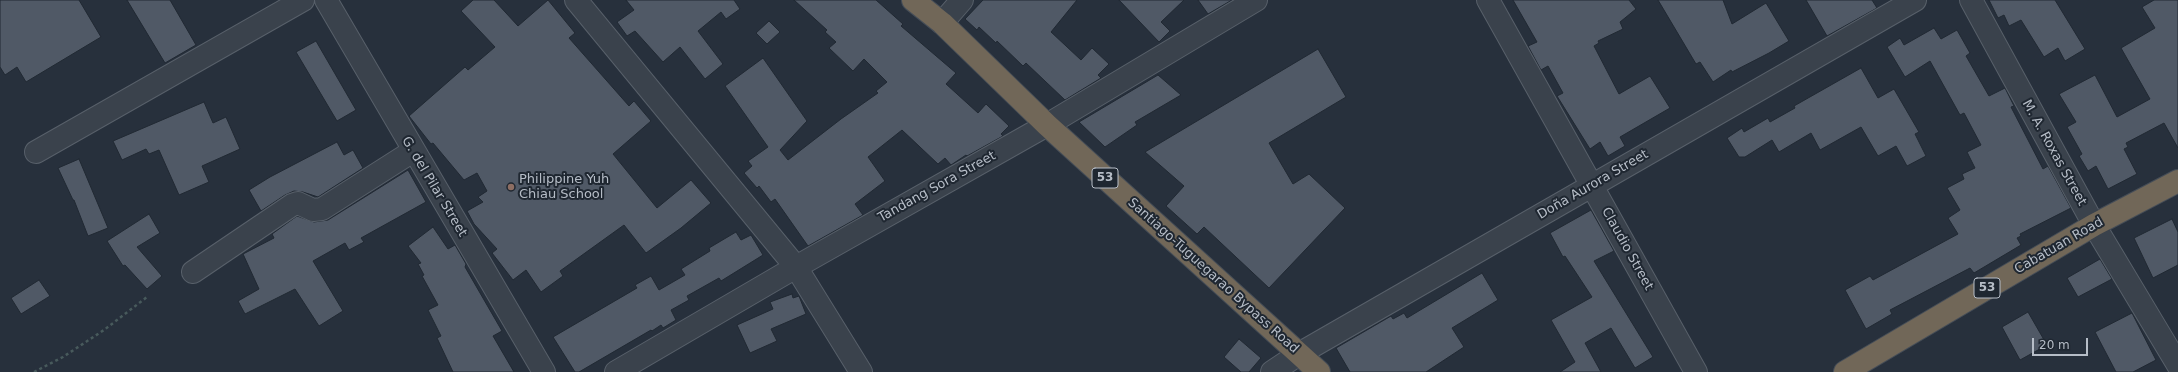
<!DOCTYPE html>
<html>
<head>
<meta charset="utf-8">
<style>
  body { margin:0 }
  #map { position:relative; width:2178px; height:372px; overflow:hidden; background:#27303c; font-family:"DejaVu Sans",sans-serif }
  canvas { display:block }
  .scale { position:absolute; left:2032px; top:338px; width:56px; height:18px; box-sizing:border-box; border:2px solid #b6bdc7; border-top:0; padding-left:5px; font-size:12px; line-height:14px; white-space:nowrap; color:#b6bdc7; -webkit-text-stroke:3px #1f2731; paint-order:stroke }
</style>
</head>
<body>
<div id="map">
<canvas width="2178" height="372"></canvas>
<div class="scale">20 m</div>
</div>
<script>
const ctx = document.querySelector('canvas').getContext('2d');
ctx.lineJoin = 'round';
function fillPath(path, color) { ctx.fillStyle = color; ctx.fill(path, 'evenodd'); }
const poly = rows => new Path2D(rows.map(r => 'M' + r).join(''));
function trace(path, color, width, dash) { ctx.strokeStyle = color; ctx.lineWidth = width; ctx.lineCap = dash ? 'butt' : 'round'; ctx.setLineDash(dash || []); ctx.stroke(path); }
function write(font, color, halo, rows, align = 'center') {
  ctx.font = font + ' "DejaVu Sans",sans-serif'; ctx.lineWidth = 4; ctx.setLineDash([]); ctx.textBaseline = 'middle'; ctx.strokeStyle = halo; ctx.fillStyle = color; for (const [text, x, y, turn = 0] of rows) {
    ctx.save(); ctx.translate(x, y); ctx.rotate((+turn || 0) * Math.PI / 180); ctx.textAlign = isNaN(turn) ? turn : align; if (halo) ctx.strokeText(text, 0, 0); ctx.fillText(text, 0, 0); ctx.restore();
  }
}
const building = poly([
  [0,0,79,0,101,37,26,82,17,67,5,75,0,67,0,0],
  [127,0,170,0,196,45,165,63,127,0],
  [473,0,494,0,518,26,548,0,575,33,569,38,629,106,634,101,651,121,613,154,657,208,691,180,711,203,681,228,646,253,624,225,560,271,563,276,541,292,526,270,513,280,492,253,497,249,474,224,467,211,483,202,478,197,487,191,477,173,464,180,433,143,431,144,409,116,465,67,468,70,495,47,461,11,473,0],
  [626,0,734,0,740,9,726,19,721,12,698,31,723,64,705,79,680,47,663,62,635,31,627,36,617,22,634,10,626,0],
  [794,0,876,0,903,24,901,26,956,73,946,84,978,113,986,104,1009,126,1001,134,1003,136,967,156,966,155,951,165,945,158,938,164,902,130,868,157,885,181,855,204,863,215,808,246,775,199,771,202,759,186,757,188,744,173,752,166,748,161,768,147,725,86,763,58,807,121,780,150,788,160,841,119,878,93,876,91,887,82,864,59,853,71,829,48,836,42,825,32,827,30,794,0],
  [983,0,1077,0,1051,32,1081,60,1092,48,1109,64,1098,75,1101,78,1065,100,1026,63,1023,66,997,41,996,43,979,27,977,30,965,19,983,0],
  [1119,0,1184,0,1161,22,1170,31,1159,42,1119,0],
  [1198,0,1232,0,1208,14,1198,0],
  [1513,0,1629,0,1636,9,1620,22,1623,29,1598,41,1599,43,1594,46,1619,94,1650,76,1670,108,1620,137,1625,146,1608,156,1600,142,1590,149,1557,96,1563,93,1548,66,1541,70,1528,46,1537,42,1513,0],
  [1658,0,1723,0,1732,24,1766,3,1789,41,1769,53,1732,72,1731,70,1713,82,1700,62,1696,64,1658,0],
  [1806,0,1872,0,1877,8,1827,36,1806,0],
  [1989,0,2055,0,2085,49,2065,61,2058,48,2044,57,2021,20,2009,26,2004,15,1998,18,1989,0],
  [2154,0,2178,0,2178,148,2164,123,2126,143,2128,147,2124,149,2137,174,2108,189,2096,166,2088,171,2079,156,2082,154,2067,127,2076,122,2059,94,2095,75,2117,117,2150,99,2121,48,2155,28,2142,7,2154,0],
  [769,21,780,32,767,44,756,33,769,21],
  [1934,28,1941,39,1957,30,1970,53,1966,56,1989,96,2005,88,2014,106,2011,107,2043,169,2048,166,2071,208,2020,234,2021,236,2017,238,2021,245,1974,273,1970,268,1890,310,1892,314,1866,329,1845,290,1870,276,1873,280,1958,234,1948,218,1960,210,1947,188,1964,179,1962,174,1975,168,1967,152,1981,145,1964,113,1960,115,1930,61,1905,77,1887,47,1900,38,1904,45,1934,28],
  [316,41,356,110,337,121,296,52,316,41],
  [1318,49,1346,97,1269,143,1293,184,1309,174,1345,208,1269,288,1204,227,1197,234,1166,206,1184,186,1145,152,1318,49],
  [1861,68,1878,98,1894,89,1919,132,1915,134,1926,156,1907,166,1896,146,1878,156,1861,127,1820,150,1811,133,1779,152,1772,140,1745,157,1739,157,1727,138,1742,128,1744,132,1768,118,1770,122,1795,108,1794,106,1861,68],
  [1158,75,1181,95,1135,122,1137,125,1105,147,1079,122,1158,75],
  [204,102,213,123,226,117,240,149,202,166,209,182,179,195,159,150,149,154,146,149,122,160,113,141,204,102],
  [337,142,344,155,353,150,363,168,318,197,303,192,294,191,285,195,261,211,249,190,270,177,337,142],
  [79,159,108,228,88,236,74,200,73,200,58,168,79,159],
  [408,170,426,202,361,238,364,242,349,250,345,243,313,261,343,311,319,326,295,289,245,314,238,301,259,289,243,254,274,238,272,234,297,216,314,222,328,220,408,170],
  [1591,210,1614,251,1594,261,1653,357,1635,368,1611,328,1585,343,1601,372,1560,372,1575,362,1551,320,1592,297,1565,256,1563,257,1550,233,1591,210],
  [149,214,160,233,137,247,162,276,147,289,125,265,123,266,107,241,149,214],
  [2172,219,2178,232,2178,265,2153,278,2134,238,2172,219],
  [433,227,448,249,455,245,466,264,465,267,502,331,493,336,514,372,453,372,437,338,441,336,428,310,438,305,422,276,424,275,418,264,421,263,408,246,433,227],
  [736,232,741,240,751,235,763,255,721,281,719,278,687,296,689,300,671,310,676,320,663,328,661,325,652,331,651,330,579,372,575,372,553,337,637,288,635,285,651,276,659,290,685,275,681,269,710,251,709,248,736,232],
  [2100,259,2112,279,2078,297,2067,278,2100,259],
  [1482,273,1498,300,1452,328,1464,347,1426,372,1350,372,1336,348,1391,316,1393,319,1404,313,1407,318,1482,273],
  [39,280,50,296,21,314,11,298,39,280],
  [792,294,793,298,799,296,806,314,771,329,777,341,750,353,737,325,773,309,770,302,792,294],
  [2028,312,2047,345,2020,360,2002,327,2028,312],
  [2132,313,2156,360,2133,372,2116,372,2095,332,2132,313],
  [1239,339,1261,358,1249,372,1241,372,1224,357,1239,339]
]);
const path = poly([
  [34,372,63,357,104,330,147,297]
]);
const minor = poly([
  [326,0,544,372],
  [576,0,796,267,861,372],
  [1488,0,1696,372],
  [1971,0,2094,225,2178,365],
  [942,23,962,0],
  [36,152,303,0],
  [193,272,292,205,298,203,313,210,322,209,413,151],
  [616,372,796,267,1047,125,1256,0],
  [1272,372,1299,354,1915,0]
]);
const highway = poly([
  [913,0,942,23,1047,125,1319,372],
  [1845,372,2094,225,2178,181]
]);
const markers = [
  [511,187,4,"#8d6e63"]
];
const shields = [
  [1105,178,26],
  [1987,288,26]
];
const shieldNames = [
  ["53",1105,178],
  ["53",1987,288]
];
const streetNames = [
  ["M. A. Roxas Street",2054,153,61],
  ["Doña Aurora Street",1593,185,-30],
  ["G. del Pilar Street",434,187,59],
  ["Tandang Sora Street",937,187,-29],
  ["Cabatuan Road",2059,246,-30],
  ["Claudio Street",1627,249,61],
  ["Santiago-Tuguegarao Bypass Road",1213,276,42]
];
const poiNames = [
  ["Philippine Yuh",519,180],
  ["Chiau School",519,195]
];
fillPath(building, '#505966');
trace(building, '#212933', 1);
trace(minor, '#58606a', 24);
trace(highway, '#454d57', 24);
trace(path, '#485a5c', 2.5, [3, 3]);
trace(minor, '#3a424c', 22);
trace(highway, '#716758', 22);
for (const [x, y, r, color] of markers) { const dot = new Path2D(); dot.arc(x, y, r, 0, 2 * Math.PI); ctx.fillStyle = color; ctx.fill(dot); trace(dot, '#1f2731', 1.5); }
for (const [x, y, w] of shields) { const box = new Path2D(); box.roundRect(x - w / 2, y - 10, w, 20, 3); ctx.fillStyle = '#1f2731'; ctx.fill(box); trace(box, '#b6bdc7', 1); }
write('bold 12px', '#b6bdc7', null, shieldNames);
write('13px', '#b6bdc7', '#1f2731', streetNames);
write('13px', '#b6bdc7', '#1f2731', poiNames, 'left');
</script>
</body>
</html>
